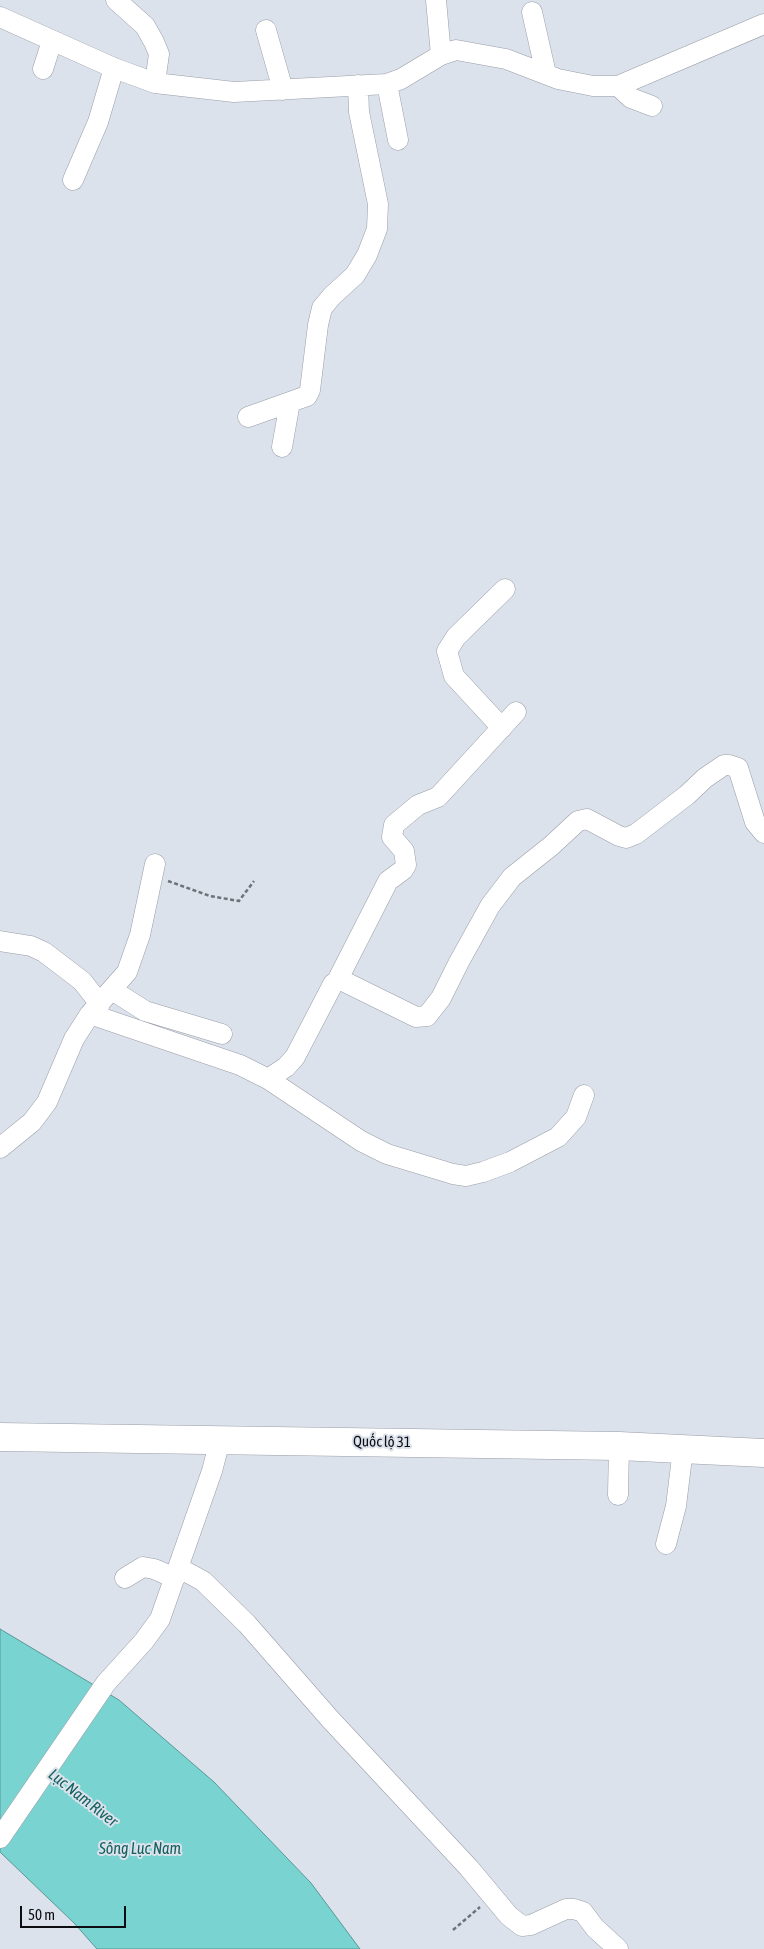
<!DOCTYPE html>
<html>
<head>
<meta charset="utf-8">
<style>
  body { margin:0 }
  #map { position:relative; width:764px; height:1949px; overflow:hidden; background:#dce2ec; font-family:"Asap Condensed",sans-serif }
  canvas { display:block }
  .scale { position:absolute; left:20px; top:1906px; width:106px; height:22px; box-sizing:border-box; border:2px solid #0b0d10; border-top:0; padding-left:6px; font-size:15px; line-height:18px; white-space:nowrap; color:#0b0d10; -webkit-text-stroke:4px #dce2ec; paint-order:stroke }
</style>
</head>
<body>
<div id="map">
<canvas width="764" height="1949"></canvas>
<div class="scale">50 m</div>
</div>
<script>
const ctx = document.querySelector('canvas').getContext('2d');
ctx.lineJoin = 'round';
function fillPath(path, color) { ctx.fillStyle = color; ctx.fill(path, 'evenodd'); }
const poly = rows => new Path2D(rows.map(r => 'M' + r).join(''));
function trace(path, color, width, dash) { ctx.strokeStyle = color; ctx.lineWidth = width; ctx.lineCap = dash ? 'butt' : 'round'; ctx.setLineDash(dash || []); ctx.stroke(path); }
function write(font, color, halo, rows, align = 'center') {
  ctx.font = font + ' "Asap Condensed",sans-serif'; ctx.lineWidth = 4; ctx.setLineDash([]); ctx.textBaseline = 'middle'; ctx.strokeStyle = halo; ctx.fillStyle = color; for (const [text, x, y, turn = 0] of rows) {
    ctx.save(); ctx.translate(x, y); ctx.rotate((+turn || 0) * Math.PI / 180); ctx.textAlign = isNaN(turn) ? turn : align; if (halo) ctx.strokeText(text, 0, 0); ctx.fillText(text, 0, 0); ctx.restore();
  }
}
const water = poly([
  [0,1629,119,1700,214,1782,311,1883,360,1949,97,1949,74,1923,0,1852,0,1629]
]);
const path = poly([
  [168,881,210,896,239,901,254,881],
  [453,1930,480,1907]
]);
const minor = poly([
  [116,0,145,26,154,42,159,54,155,83],
  [436,0,441,55],
  [532,12,546,74],
  [0,17,114,68,155,83,234,92,387,84,401,79,441,55,456,50,506,59,558,79,593,86,618,86,764,24],
  [266,30,283,90],
  [43,69,52,41],
  [387,84,398,140],
  [618,86,631,98,652,106],
  [73,180,98,122,114,68],
  [248,417,307,396,310,390,318,325,322,308,332,296,355,275,367,255,377,229,378,204,359,112,358,85],
  [282,447,290,402],
  [502,728,454,676,447,651,456,637,505,589],
  [0,941,31,946,44,952,82,981,100,1004],
  [337,981,388,881,403,870,406,865,404,851,392,837,394,825,418,805,438,797,516,712],
  [112,990,145,1011,222,1034],
  [90,1014,240,1065,268,1079,286,1067,295,1057,333,984,337,981,343,981,416,1017,427,1016,441,998,459,962,490,906,512,877,551,846,578,821,587,819,619,836,626,838,636,834,687,795,705,778,724,765,729,765,738,768,755,822,764,833],
  [268,1079,361,1141,387,1154,453,1174,466,1176,483,1172,510,1162,558,1137,576,1117,584,1095],
  [0,1148,32,1122,47,1102,74,1039,90,1014,127,972,140,935,155,864],
  [618,1495,619,1446],
  [666,1544,676,1506,683,1449],
  [179,1568,203,1581,247,1624,330,1719,469,1868,509,1916,522,1926,531,1925,566,1909,574,1909,583,1912,595,1928,618,1949],
  [125,1578,143,1567,154,1569,175,1578],
  [0,1838,106,1683,144,1641,160,1619,212,1471,220,1440]
]);
const highway = poly([
  [0,1437,619,1446,764,1453]
]);
const streetNames = [
  ["Quốc lộ 31",382,1442,1]
];
const waterNames = [
  ["Lục Nam River",83,1798,38],
  ["Sông Lục Nam",140,1849]
];
fillPath(water, '#79d3d1');
trace(water, '#589897', 1);
trace(minor, '#989da7', 21);
trace(highway, '#989da7', 29);
trace(path, '#6e7278', 2.5, [4, 2.5]);
trace(minor, '#fff', 20);
trace(highway, '#fff', 28);
write('15px', '#0b0d10', '#dce2ec', streetNames);
write('italic 16px', '#13605f', '#dce2ec', waterNames);
</script>
</body>
</html>
